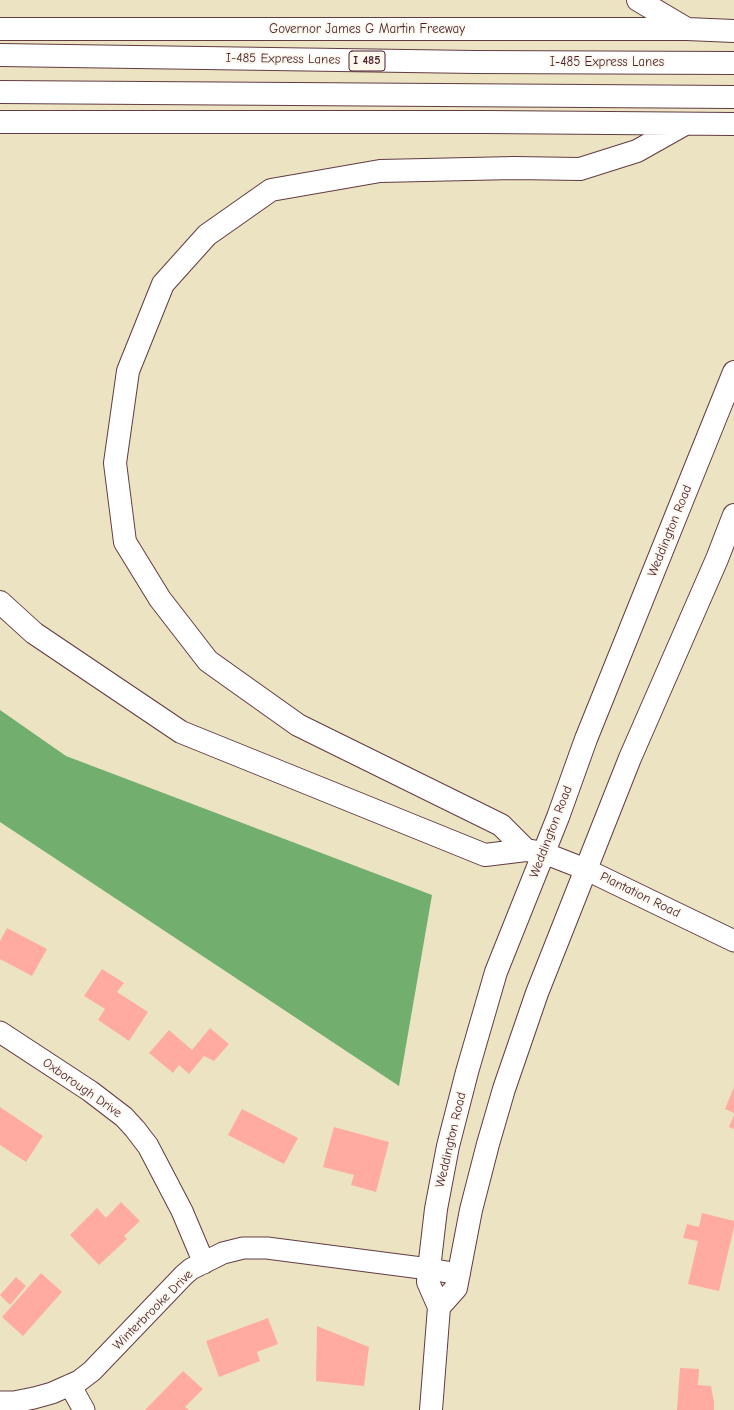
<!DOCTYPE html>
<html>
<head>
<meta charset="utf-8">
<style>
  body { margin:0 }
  canvas { display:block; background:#ece3c3 }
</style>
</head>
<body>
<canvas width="734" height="1410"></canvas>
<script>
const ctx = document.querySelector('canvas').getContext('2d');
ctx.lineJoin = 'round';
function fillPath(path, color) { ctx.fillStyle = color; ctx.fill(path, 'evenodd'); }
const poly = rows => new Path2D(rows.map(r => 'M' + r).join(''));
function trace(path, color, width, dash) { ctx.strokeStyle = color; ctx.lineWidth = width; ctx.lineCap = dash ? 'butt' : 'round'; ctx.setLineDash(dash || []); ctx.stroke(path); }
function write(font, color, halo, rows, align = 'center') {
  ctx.font = font + ' "Comic Neue",sans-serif'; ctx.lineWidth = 3.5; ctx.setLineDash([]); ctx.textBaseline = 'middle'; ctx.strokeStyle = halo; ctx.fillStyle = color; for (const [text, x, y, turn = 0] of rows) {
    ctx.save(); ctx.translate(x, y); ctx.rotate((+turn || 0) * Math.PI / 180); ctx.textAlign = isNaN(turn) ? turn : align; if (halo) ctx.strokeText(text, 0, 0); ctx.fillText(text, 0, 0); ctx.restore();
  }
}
const forest = poly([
  [0,710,66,756,432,895,399,1086,0,822]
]);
const building = poly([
  [7,928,47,949,32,976,0,959,0,941],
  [102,969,124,983,117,992,148,1012,129,1041,98,1020,105,1009,84,996],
  [210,1028,229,1044,214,1061,204,1056,189,1074,179,1065,173,1073,149,1053,169,1030,192,1050],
  [734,1087,734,1113,725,1109],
  [0,1107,43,1136,26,1162,0,1145],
  [242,1109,298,1138,284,1164,228,1135],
  [734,1115,734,1129,729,1127],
  [334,1127,389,1142,376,1192,351,1185,354,1175,323,1167],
  [121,1202,140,1221,124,1236,127,1239,99,1265,70,1235,97,1208,106,1218],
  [702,1213,734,1221,734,1227,719,1291,688,1284,698,1241,683,1238,687,1224,699,1227],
  [41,1273,62,1292,23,1336,2,1317],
  [16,1277,26,1286,10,1305,0,1295],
  [268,1318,278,1344,257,1352,260,1361,219,1377,206,1341],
  [317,1326,369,1347,364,1386,316,1381],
  [680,1368,699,1369,698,1385,711,1386,714,1402,714,1410,677,1410],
  [183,1371,203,1389,185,1407,189,1410,145,1410]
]);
const street = poly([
  [544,853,585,869,734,941],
  [0,1032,90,1091,124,1117,135,1129,148,1146,182,1211,204,1263],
  [70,1385,84,1410],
  [0,1402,14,1402,34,1398,52,1393,79,1381,92,1371,184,1275,191,1269,223,1253,243,1248,267,1248,429,1269,459,1274]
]);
const secondary = poly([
  [439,1307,456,1288,471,1210,488,1144,504,1089,537,993,630,758,717,559,734,515],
  [431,1410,439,1307,428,1282,429,1269,436,1209,448,1146,467,1072,496,972,558,817,586,739,734,372]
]);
const highway = poly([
  [638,0,687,29],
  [0,29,687,29,734,31],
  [0,55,475,62,734,63],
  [0,92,734,97],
  [0,122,486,122,734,124],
  [0,602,34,633,181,732,485,855,526,850,544,853],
  [526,850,501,825,298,725,208,661,160,599,125,542,115,463,128,371,163,284,207,235,271,190,380,171,514,168,580,169,637,151,685,124]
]);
const shields = [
  [367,61,36]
];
const shieldNames = [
  ["I 485",367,61]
];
const streetNames = [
  ["Governor James G Martin Freeway",367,29],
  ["I-485 Express Lanes",283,59,1],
  ["I-485 Express Lanes",607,62],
  ["Weddington Road",670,531,-68],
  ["Weddington Road",551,832,-69],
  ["Plantation Road",640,895,26],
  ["Oxborough Drive",82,1088,35],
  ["Weddington Road",451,1140,-77],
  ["Winterbrooke Drive",153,1310,-45]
];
fillPath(forest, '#72ae6e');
fillPath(building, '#ffaba1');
trace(street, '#623c42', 23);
trace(secondary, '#623c42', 24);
trace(highway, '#623c42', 24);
trace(street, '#fff', 21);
trace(secondary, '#fff', 22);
trace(highway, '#fff', 22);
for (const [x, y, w] of shields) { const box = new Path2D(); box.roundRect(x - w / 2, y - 10, w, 20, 3); ctx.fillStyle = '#fbf7ec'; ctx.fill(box); trace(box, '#4a1f2b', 1); }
write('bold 12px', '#4a1f2b', null, shieldNames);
write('13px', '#4a1f2b', '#fbf7ec', streetNames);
</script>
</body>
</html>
